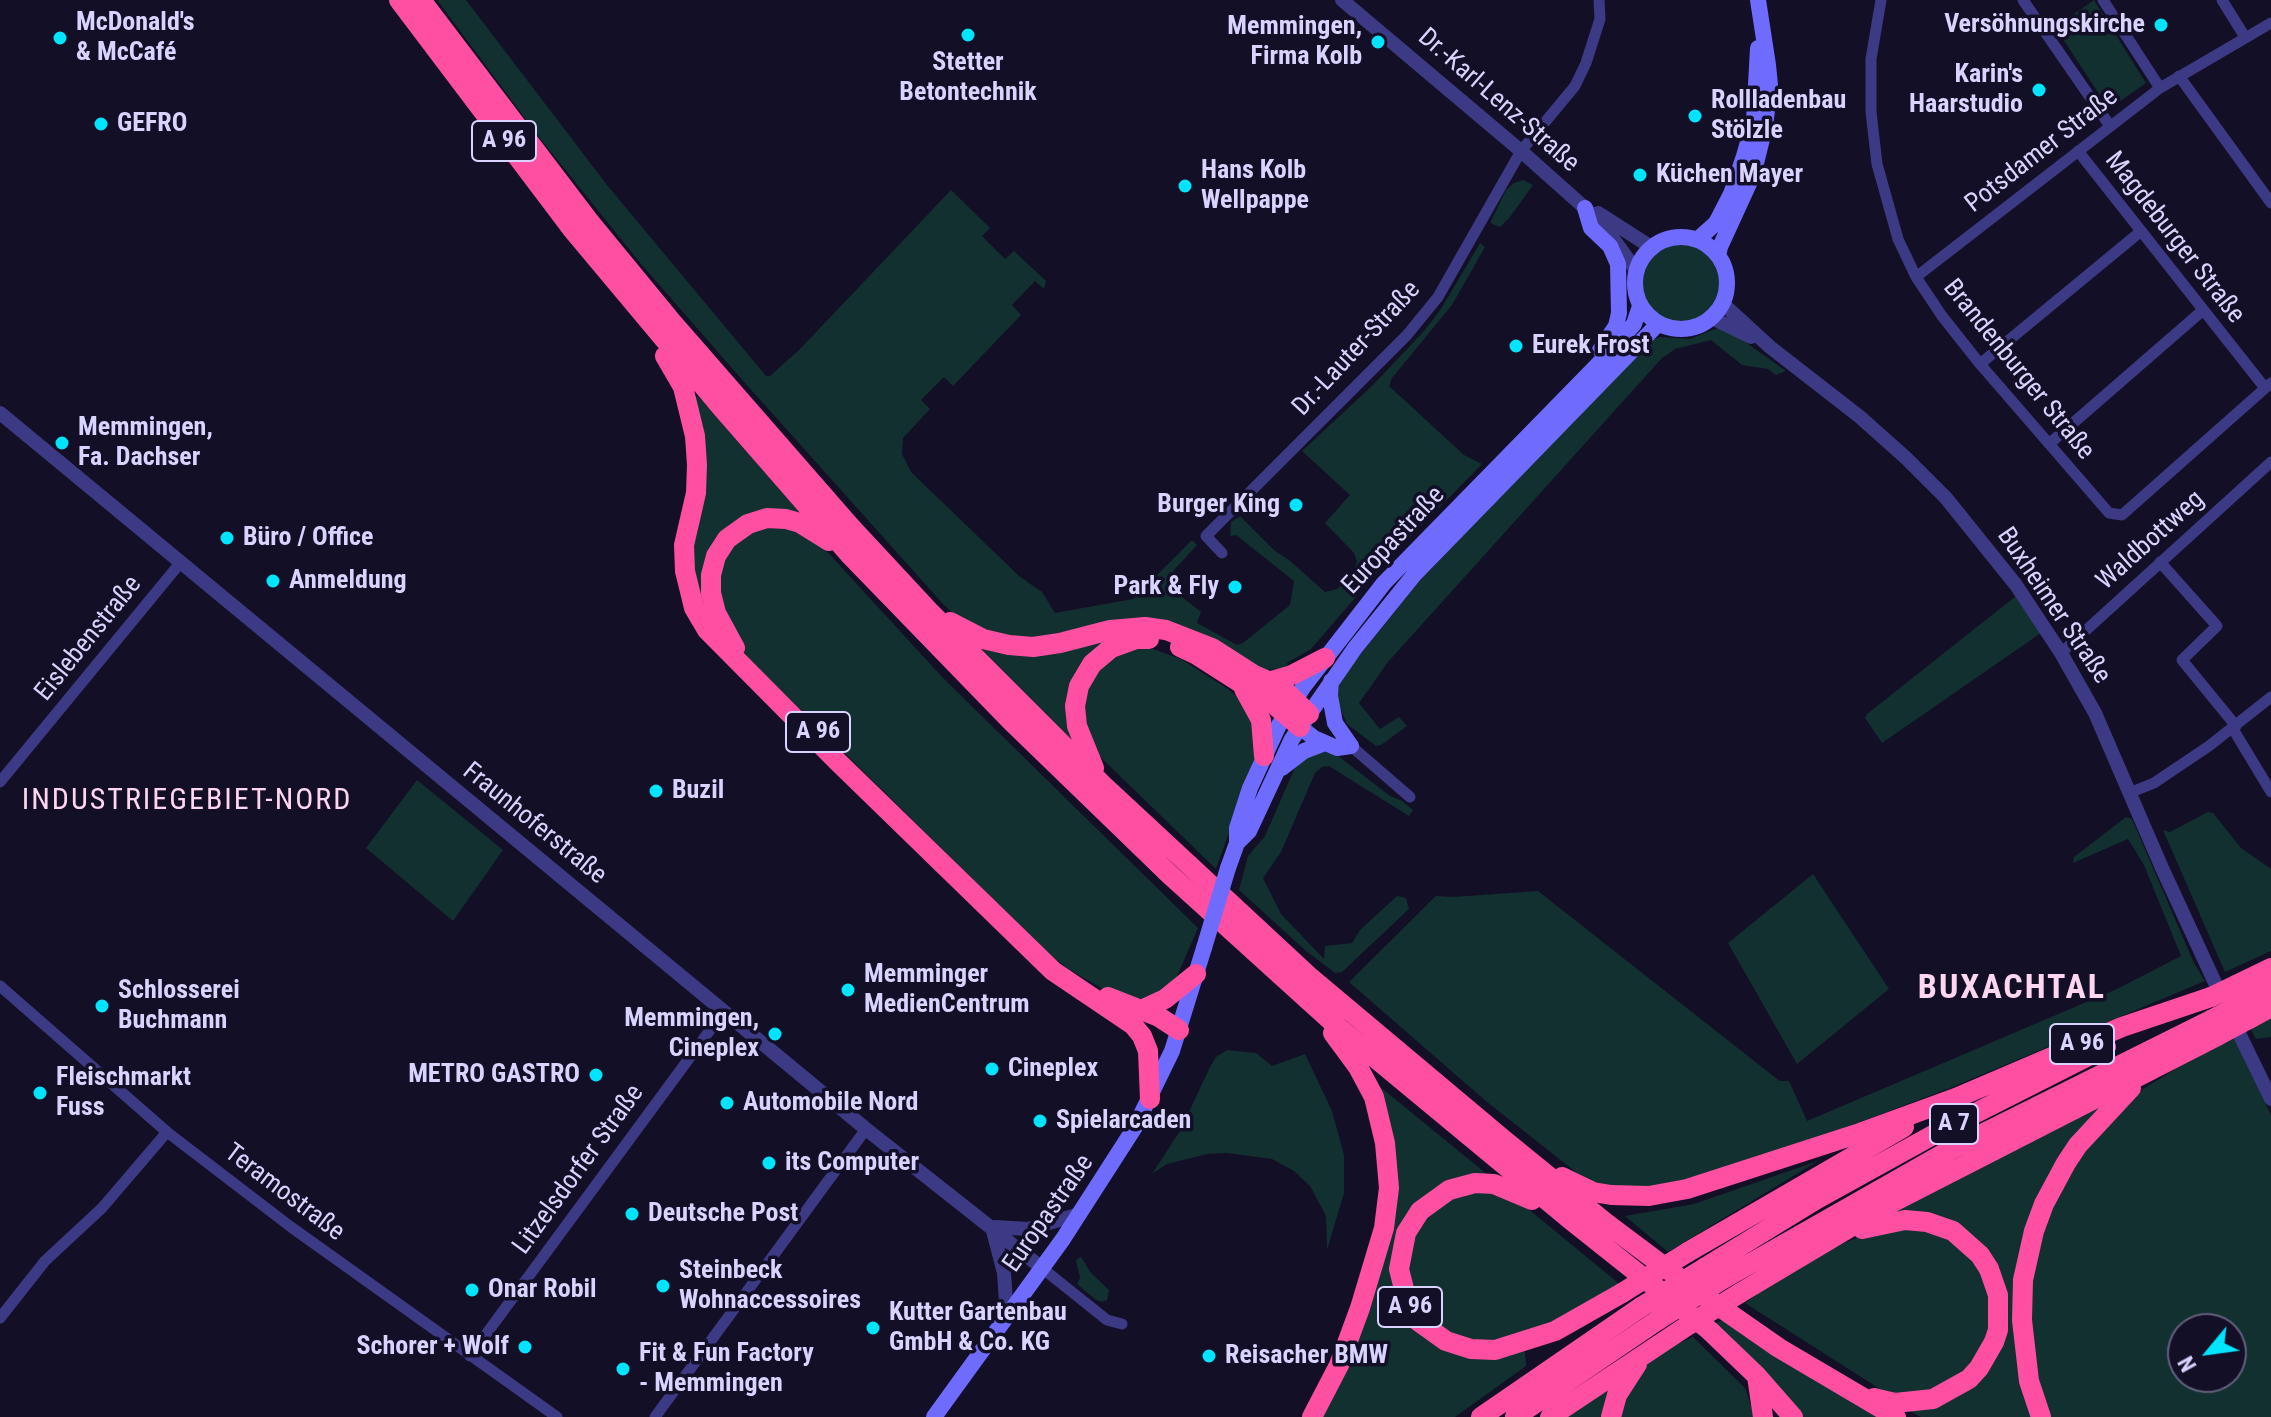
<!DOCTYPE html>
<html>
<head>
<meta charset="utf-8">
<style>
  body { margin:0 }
  #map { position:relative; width:2271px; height:1417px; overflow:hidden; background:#130f26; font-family:"Roboto Condensed",sans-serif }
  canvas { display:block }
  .north { position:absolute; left:2167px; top:1313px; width:80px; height:80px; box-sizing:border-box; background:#130f26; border:2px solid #625e7d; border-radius:50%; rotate:241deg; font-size:22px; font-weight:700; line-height:32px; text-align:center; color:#d9d4ff }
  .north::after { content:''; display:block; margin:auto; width:28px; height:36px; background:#00e5ff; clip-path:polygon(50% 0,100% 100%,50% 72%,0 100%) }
</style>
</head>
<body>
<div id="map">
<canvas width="2271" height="1417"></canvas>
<div class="north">N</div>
</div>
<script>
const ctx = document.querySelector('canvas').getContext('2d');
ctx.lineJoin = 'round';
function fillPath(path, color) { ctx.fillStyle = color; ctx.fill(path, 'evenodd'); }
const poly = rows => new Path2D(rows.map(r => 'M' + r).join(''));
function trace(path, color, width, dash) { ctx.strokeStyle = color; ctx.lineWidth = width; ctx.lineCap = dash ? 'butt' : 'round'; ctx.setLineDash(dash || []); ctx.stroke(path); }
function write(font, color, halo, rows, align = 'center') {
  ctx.font = font + ' "Roboto Condensed",sans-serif'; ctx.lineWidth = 7; ctx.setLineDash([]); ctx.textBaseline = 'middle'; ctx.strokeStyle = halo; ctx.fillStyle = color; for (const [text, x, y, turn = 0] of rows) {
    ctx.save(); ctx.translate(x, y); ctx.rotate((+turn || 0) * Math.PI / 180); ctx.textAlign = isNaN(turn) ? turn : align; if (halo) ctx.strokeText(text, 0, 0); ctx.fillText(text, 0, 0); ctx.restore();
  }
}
const green = poly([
  [437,0,466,0,607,185,766,376,770,376,800,349,951,190,990,228,982,236,1005,259,1014,251,1046,281,1044,289,1035,281,1012,305,1021,315,953,386,944,377,921,400,930,409,903,438,902,454,911,472,1019,576,1042,592,1055,613,1133,599,1192,540,1197,545,1174,570,1177,593,1201,612,1197,623,1237,645,1243,643,1290,605,1294,581,1236,535,1230,536,1231,522,1240,516,1275,551,1289,560,1325,592,1337,589,1350,577,1357,562,1354,553,1325,523,1350,495,1302,451,1373,385,1424,331,1441,309,1480,243,1485,247,1452,305,1392,378,1389,386,1464,455,1482,464,1386,562,1311,649,1287,663,1289,668,1264,670,1205,637,1008,640,954,614,944,605,745,383,641,264,539,137],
  [2094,0,2146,83,2109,109,2055,27],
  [1523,180,1533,185,1510,217,1500,227,1490,223,1506,190,1514,183],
  '1641 283a40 40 0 1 1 80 0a40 40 0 1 1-80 0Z',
  [1720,327,1727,329,1786,371,1776,375,1768,369,1742,365,1711,340,1675,349,1662,358,1388,662,1359,703,1380,729,1399,717,1407,726,1381,745,1376,746,1347,724,1337,701,1340,680,1419,582,1645,344,1659,337,1690,339],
  [698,396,799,512,721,538,718,630,693,590,692,399],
  [767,524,810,533,943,678,1198,928,1175,981,1147,1002,1111,994,1067,968,1046,951,749,659,734,639,717,595,722,558,734,540],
  [2016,596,2041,633,1882,743,1865,718,1867,714],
  [1118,635,1087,664,1076,744,977,644],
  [1124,648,1150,648,1181,659,1228,689,1250,708,1257,754,1216,869,1091,748,1080,713,1091,674],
  [1321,751,1337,755,1390,796,1402,801,1413,810,1409,816,1329,766,1322,767,1315,773,1281,852,1263,878,1281,914,1324,959,1325,946,1352,943,1360,930,1397,896,1406,898,1409,909,1342,972,1335,973,1305,950,1239,890,1248,856,1265,836,1296,765,1303,758],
  [417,780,503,850,453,921,366,848],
  [2208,812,2213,813,2241,848,2271,869,2271,951,2225,972,2163,830,2170,832],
  [2126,817,2132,819,2194,963,2205,981,1950,1088,1802,1144,1698,1178,1653,1187,1616,1188,1586,1180,1487,1102,1349,982,1436,896,1453,897,1538,891,1772,1075,1780,1081,1789,1081,1807,1121,2117,989,2181,956,2144,865,2128,839,2073,863,2074,857],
  [1813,874,1889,989,1797,1064,1728,943],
  [2271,1017,2271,1037,2256,1039,2250,1028],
  [2232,1034,2271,1115,2271,1417,2048,1417,2038,1388,2029,1289,2039,1236,2067,1174,2118,1111,2143,1089],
  [2183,1329,2231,1329,2231,1377,2183,1377],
  [1227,1050,1256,1053,1272,1066,1305,1054,1332,1111,1344,1155,1344,1193,1327,1250,1326,1216,1310,1186,1294,1171,1272,1159,1227,1153,1207,1154,1167,1164,1152,1174,1180,1131,1210,1067,1216,1057],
  [1373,1081,1488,1175,1469,1176,1395,1243,1417,1329,1525,1351,1526,1366,1455,1417,1318,1417,1391,1228],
  [2109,1099,2029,1228,2034,1417,1921,1417,1904,1408,1989,1368,1990,1257,1893,1211],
  [1818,1161,1668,1252,1625,1216,1694,1204],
  [1468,1191,1510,1194,1622,1286,1576,1314,1504,1341,1460,1339,1424,1315,1410,1287,1408,1252,1421,1221,1433,1207],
  [1896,1227,1934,1230,1969,1251,1989,1285,1992,1323,1980,1357,1941,1389,1907,1396,1880,1389,1745,1303,1776,1280,1836,1246,1877,1230],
  [1081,1257,1091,1273,1109,1290,1107,1300,1102,1302,1096,1300,1077,1284,1080,1278,1076,1260],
  [1724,1319,1882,1417,1802,1417,1714,1324],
  [1693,1337,1745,1388,1755,1417,1618,1417,1639,1370,1672,1346],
  [1610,1385,1605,1417,1565,1417]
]);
const minor = poly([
  [1881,0,1871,59,1871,112,1877,164,1898,239,1916,277,1942,316,1980,364,2109,513,2122,515,2271,383],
  [2023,0,2110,126],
  [2103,0,2160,88],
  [2222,0,2245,37],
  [2179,76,2271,203],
  [2078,151,2265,388],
  [1916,277,2160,88,2271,23],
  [1980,364,2140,232],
  [2049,444,2202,311],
  [1222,553,1206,536,1407,335,1438,297,1521,151,1575,86,1586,63,1600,19,1599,0],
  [2160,562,2217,626,2182,660,2236,726],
  [2061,653,2271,462],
  [2233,729,2271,792],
  [1351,746,1410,797],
  [0,782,181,562],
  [2129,793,2154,783,2209,746,2271,697],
  [0,986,167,1132,291,1227,557,1417],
  [1042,1268,1107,1320,1122,1324],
  [0,1318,45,1261,102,1208,167,1132],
  [470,1356,724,1011],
  [655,1417,866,1129]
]);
const tertiary = poly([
  [1342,0,1521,151,1585,208,1612,237,1636,270],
  [1598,213,1651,247],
  [1722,303,1770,347,1860,417,1906,458,1946,498,2016,585,2061,653,2095,713,2162,868,2222,998],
  [1712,318,1751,337],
  [0,413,866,1129,1042,1268],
  [2233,1021,2271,1099],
  [992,1227,1004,1273,1007,1316],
  [995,1227,1028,1229,1080,1214]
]);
const secondary = poly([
  [1585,208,1591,228,1610,246,1618,264,1619,313,1616,326,1600,350],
  '1635 283a46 46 0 1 1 92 0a46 46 0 1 1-92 0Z',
  [1697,240,1716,223,1731,194,1744,156,1754,121,1758,48],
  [1718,256,1720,247,1753,175,1765,127,1770,85,1768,65,1758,0],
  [1331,681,1330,696,1335,723,1351,746],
  [1300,727,1314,738,1337,748,1351,746],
  [1282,768,1304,751,1325,743],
  [1237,843,1249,831,1292,739,1355,648,1414,575,1658,324],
  [1228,868,1237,843,1237,828,1250,788,1279,725,1304,686,1384,583,1608,354,1634,324,1640,306],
  [934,1417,1063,1239,1135,1127,1172,1051,1204,948]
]);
const motorway = poly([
  [399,0,572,229,721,407,849,554,1010,720,1169,874,1339,1028,1572,1221,1709,1330,1757,1376,1793,1417],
  [421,0,589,221,672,322,850,526,929,611,1103,785,1311,978,1504,1140,1606,1223,1678,1277],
  [665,356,683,387,695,436,697,465,696,493,684,545,685,571,694,608,707,630,837,761,1053,971,1133,1025,1142,1036,1148,1051,1150,1099],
  [950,622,983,639,1009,645,1033,647,1060,643,1110,630,1145,627,1166,630,1212,648,1254,675,1280,686,1309,714],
  [1180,647,1197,655,1272,703,1300,727],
  [735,648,716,613,711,593,711,575,716,556,727,539,748,524,767,518,786,519,800,523,829,541],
  [1271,681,1292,675,1325,658],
  [1244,689,1261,720,1264,756],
  [1094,768,1077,726,1075,706,1079,686,1092,664,1111,648,1136,639,1149,639],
  [2236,985,2271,968],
  [1108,997,1159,1017,1179,1030],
  [2244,1003,2271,989],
  [1141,1010,1165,999,1196,974],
  [2251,1018,2271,1007],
  [1562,1177,1593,1192,1611,1195,1649,1196,1687,1189,1860,1133,1956,1098,2122,1027,2211,997],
  [1532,1200,1494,1184,1475,1183,1449,1190,1420,1211,1406,1233,1399,1269,1407,1301,1418,1321,1446,1341,1471,1349,1495,1350,1555,1331,1622,1293],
  [1862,1229,1905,1220,1927,1222,1953,1231,1980,1255,1989,1269,1998,1295,1998,1330,1994,1342,1979,1368,1969,1379,1933,1399,1895,1403,1874,1398],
  [1688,1252,1904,1127],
  [1706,1267,1817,1199,1942,1130,2106,1047],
  [1723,1279,1950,1150,2211,1020],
  [1740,1293,1891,1203,2219,1035],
  [1707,1298,1779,1348,1896,1417],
  [1757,1376,1763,1417],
  [1312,1417,1339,1365,1360,1308,1384,1228,1389,1188,1385,1143,1374,1097,1358,1067,1333,1033],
  [1481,1417,1641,1307],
  [1515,1417,1658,1320],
  [1550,1417,1690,1324],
  [1611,1417,1617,1395,1637,1364],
  [2041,1417,2029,1381,2022,1320,2023,1280,2034,1231,2044,1204,2066,1163,2078,1145,2131,1088]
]);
const secondaryBridge = poly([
  [1204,948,1228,868]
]);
const motorwayBridge = poly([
  [2211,997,2236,985],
  [2211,1020,2244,1003],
  [2219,1035,2251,1018],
  [1622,1293,1688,1252],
  [1641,1307,1706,1267],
  [1658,1320,1723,1279],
  [1690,1324,1740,1293]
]);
const markers = [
  [2161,25,8,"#00e5ff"],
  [968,35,8,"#00e5ff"],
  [60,38,8,"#00e5ff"],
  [1378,42,8,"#00e5ff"],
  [2039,90,8,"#00e5ff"],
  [1695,116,8,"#00e5ff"],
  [101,124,8,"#00e5ff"],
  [1640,175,8,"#00e5ff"],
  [1185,186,8,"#00e5ff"],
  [1516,346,8,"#00e5ff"],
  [62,443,8,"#00e5ff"],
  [1296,505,8,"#00e5ff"],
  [227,538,8,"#00e5ff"],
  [273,581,8,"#00e5ff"],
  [1235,587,8,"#00e5ff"],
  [656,791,8,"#00e5ff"],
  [848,990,8,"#00e5ff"],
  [102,1006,8,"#00e5ff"],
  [775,1034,8,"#00e5ff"],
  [992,1069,8,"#00e5ff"],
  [596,1075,8,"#00e5ff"],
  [40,1093,8,"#00e5ff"],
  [727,1103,8,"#00e5ff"],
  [1040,1121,8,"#00e5ff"],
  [769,1163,8,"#00e5ff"],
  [632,1214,8,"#00e5ff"],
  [663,1286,8,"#00e5ff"],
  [472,1290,8,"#00e5ff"],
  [873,1328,8,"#00e5ff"],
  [525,1347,8,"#00e5ff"],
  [1209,1356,8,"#00e5ff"],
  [623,1369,8,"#00e5ff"]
];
const shields = [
  [504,141,64],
  [818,732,64],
  [2082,1044,64],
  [1954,1124,48],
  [1410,1307,64]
];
const shieldNames = [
  ["A 96",504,141],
  ["A 96",818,732],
  ["A 96",2082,1044],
  ["A 7",1954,1124],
  ["A 96",1410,1307]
];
const poiNames = [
  ["McDonald's",76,23],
  ["& McCafé",76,53],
  ["Versöhnungskirche",2145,25,"right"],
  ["Memmingen,",1362,27,"right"],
  ["Firma Kolb",1362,57,"right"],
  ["Stetter",968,63,"center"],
  ["Betontechnik",968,93,"center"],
  ["Karin's",2023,75,"right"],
  ["Haarstudio",2023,105,"right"],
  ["Rollladenbau",1711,101],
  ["Stölzle",1711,131],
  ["GEFRO",117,124],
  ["Hans Kolb",1201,171],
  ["Wellpappe",1201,201],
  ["Küchen Mayer",1656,175],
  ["Eurek Frost",1532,346],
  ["Memmingen,",78,428],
  ["Fa. Dachser",78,458],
  ["Burger King",1280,505,"right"],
  ["Büro / Office",243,538],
  ["Anmeldung",289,581],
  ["Park & Fly",1219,587,"right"],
  ["Buzil",672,791],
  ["Memminger",864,975],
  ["MedienCentrum",864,1005],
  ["Schlosserei",118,991],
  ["Buchmann",118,1021],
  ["Memmingen,",759,1019,"right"],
  ["Cineplex",759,1049,"right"],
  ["Cineplex",1008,1069],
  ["METRO GASTRO",580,1075,"right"],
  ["Fleischmarkt",56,1078],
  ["Fuss",56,1108],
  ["Automobile Nord",743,1103],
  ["Spielarcaden",1056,1121],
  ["its Computer",785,1163],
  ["Deutsche Post",648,1214],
  ["Steinbeck",679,1271],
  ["Wohnaccessoires",679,1301],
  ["Onar Robil",488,1290],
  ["Kutter Gartenbau",889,1313],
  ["GmbH & Co. KG",889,1343],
  ["Schorer + Wolf",509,1347,"right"],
  ["Fit & Fun Factory",639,1354],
  ["- Memmingen",639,1384],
  ["Reisacher BMW",1225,1356]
];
const streetNames = [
  ["Dr.-Karl-Lenz-Straße",1498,101,41],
  ["Potsdamer Straße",2042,151,-38],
  ["Magdeburger Straße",2174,238,52],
  ["Dr.-Lauter-Straße",1357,349,-47],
  ["Brandenburger Straße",2018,370,51],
  ["Europastraße",1394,541,-47],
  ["Waldbottweg",2151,541,-42],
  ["Buxheimer Straße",2053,606,56],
  ["Eislebenstraße",89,639,-51],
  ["Fraunhoferstraße",534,824,39],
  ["Litzelsdorfer Straße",579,1170,-54],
  ["Teramostraße",284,1193,37],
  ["Europastraße",1049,1214,-55]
];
const quarterNames = [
  ["INDUSTRIEGEBIET-NORD",187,801]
];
const districtNames = [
  ["BUXACHTAL",2012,989]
];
fillPath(green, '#12302f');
trace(minor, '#3d3a85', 11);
trace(tertiary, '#3d3a85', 14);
trace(secondary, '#6f6bff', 16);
trace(motorway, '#ff4fa3', 20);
trace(secondaryBridge, '#6f6bff', 16);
trace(motorwayBridge, '#ff4fa3', 20);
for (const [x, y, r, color] of markers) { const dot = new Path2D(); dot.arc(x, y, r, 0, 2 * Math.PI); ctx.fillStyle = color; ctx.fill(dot); trace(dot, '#130f26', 3); }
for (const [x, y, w] of shields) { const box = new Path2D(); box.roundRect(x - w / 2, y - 20, w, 40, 6); ctx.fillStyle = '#130f26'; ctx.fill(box); trace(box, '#d9d4ff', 2); }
write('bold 24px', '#d9d4ff', null, shieldNames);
write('bold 26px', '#d9d4ff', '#130f26', poiNames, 'left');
write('26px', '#d9d4ff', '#130f26', streetNames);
ctx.letterSpacing = '2px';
write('30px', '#ffd6f0', '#130f26', quarterNames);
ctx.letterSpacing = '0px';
ctx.letterSpacing = '2px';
write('bold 34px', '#ffd6f0', '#130f26', districtNames);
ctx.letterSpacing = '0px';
</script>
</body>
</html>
